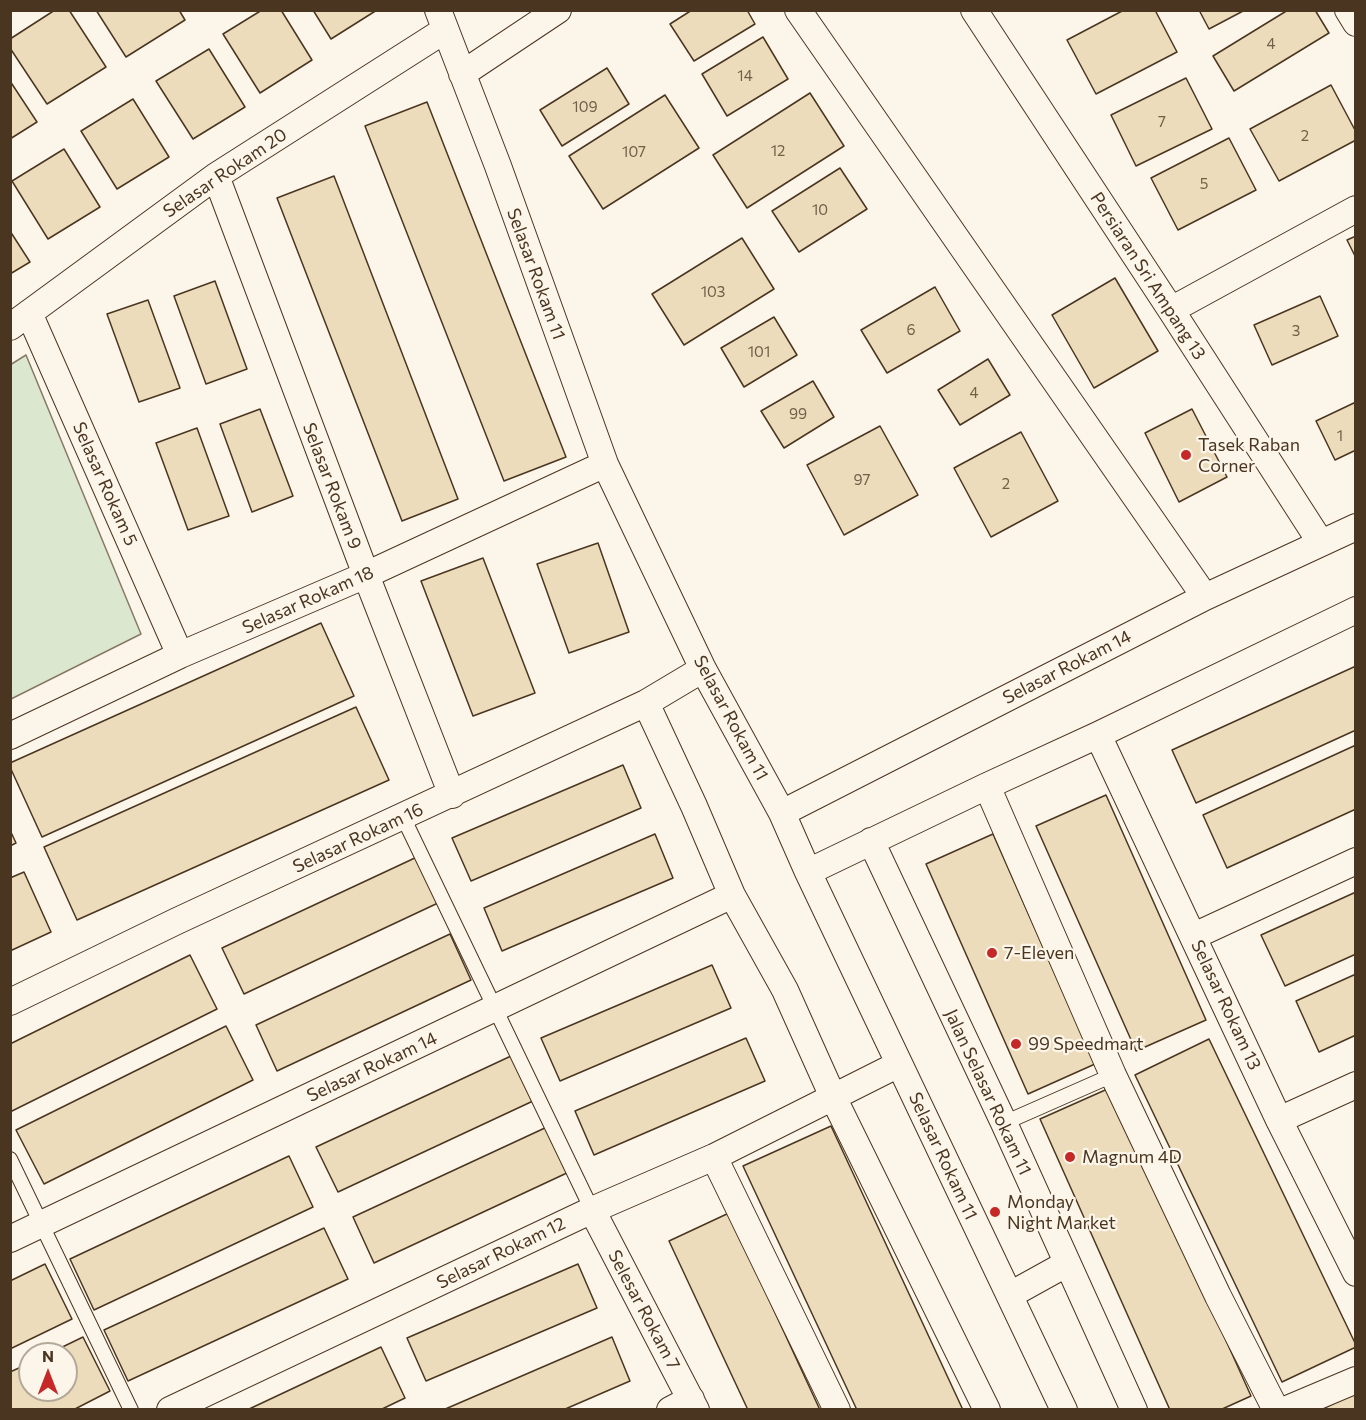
<!DOCTYPE html>
<html>
<head>
<meta charset="utf-8">
<style>
  body { margin:0 }
  #map { position:relative; width:1366px; height:1420px; overflow:hidden; background:#fbf6e9; font-family:Commissioner,sans-serif }
  canvas { display:block }
  .frame { position:absolute; inset:0; border:12px solid #4a3520; pointer-events:none }
  .north { position:absolute; left:18px; top:1342px; width:60px; height:60px; box-sizing:border-box; background:#fbf6e9; border:2px solid #b4a999; border-radius:50%; rotate:0deg; font-size:16px; font-weight:700; line-height:24px; text-align:center; color:#4a3520 }
  .north::after { content:''; display:block; margin:auto; width:21px; height:27px; background:#c62828; clip-path:polygon(50% 0,100% 100%,50% 72%,0 100%) }
</style>
</head>
<body>
<div id="map">
<canvas width="1366" height="1420"></canvas>
<div class="frame"></div>
<div class="north">N</div>
</div>
<script>
const ctx = document.querySelector('canvas').getContext('2d');
ctx.lineJoin = 'round';
function fillPath(path, color) { ctx.fillStyle = color; ctx.fill(path, 'evenodd'); }
const poly = rows => new Path2D(rows.map(r => 'M' + r).join(''));
function trace(path, color, width, dash) { ctx.strokeStyle = color; ctx.lineWidth = width; ctx.lineCap = dash ? 'butt' : 'round'; ctx.setLineDash(dash || []); ctx.stroke(path); }
function write(font, color, halo, rows, align = 'center') {
  ctx.font = font + ' Commissioner,sans-serif'; ctx.lineWidth = 4.5; ctx.setLineDash([]); ctx.textBaseline = 'middle'; ctx.strokeStyle = halo; ctx.fillStyle = color; for (const [text, x, y, turn = 0] of rows) {
    ctx.save(); ctx.translate(x, y); ctx.rotate((+turn || 0) * Math.PI / 180); ctx.textAlign = isNaN(turn) ? turn : align; if (halo) ctx.strokeText(text, 0, 0); ctx.fillText(text, 0, 0); ctx.restore();
  }
}
const green = poly([
  [26,355,141,634,11,699,10,365,26,355]
]);
const building = poly([
  [55,10,69,10,106,67,47,104,10,48,10,39,55,10],
  [96,10,179,10,185,20,126,57,96,10],
  [262,10,281,10,312,60,260,93,223,34,262,10],
  [313,10,377,10,331,39,313,10],
  [692,10,747,10,755,24,694,61,670,24,692,10],
  [1124,10,1155,10,1177,52,1096,94,1067,40,1124,10],
  [1199,10,1245,10,1209,29,1199,10],
  [1288,10,1315,10,1329,33,1234,91,1213,56,1288,10],
  [763,37,788,79,727,116,702,74,763,37],
  [209,49,245,107,193,139,156,81,209,49],
  [607,68,629,104,562,146,540,110,607,68],
  [1186,78,1212,129,1136,166,1111,115,1186,78],
  [10,81,37,122,10,139,10,81],
  [1331,85,1356,132,1356,140,1279,181,1250,129,1331,85],
  [810,93,844,146,747,208,713,155,810,93],
  [665,95,699,148,603,209,569,156,665,95],
  [133,99,169,157,117,189,81,131,133,99],
  [427,102,566,457,504,481,365,126,427,102],
  [1229,138,1256,190,1178,230,1151,178,1229,138],
  [64,149,100,207,48,239,12,181,64,149],
  [840,168,867,209,799,252,772,211,840,168],
  [334,176,458,499,402,521,277,198,334,176],
  [10,231,30,262,10,274,10,231],
  [1356,236,1356,258,1347,240,1356,236],
  [742,238,774,289,684,345,652,294,742,238],
  [1115,278,1158,351,1094,388,1052,315,1115,278],
  [215,281,247,369,206,384,174,296,215,281],
  [935,287,960,331,887,373,861,330,935,287],
  [1320,296,1338,336,1272,365,1254,325,1320,296],
  [148,300,180,388,139,402,107,314,148,300],
  [774,317,797,355,744,387,721,348,774,317],
  [988,359,1010,395,960,425,938,390,988,359],
  [813,381,834,417,784,448,761,411,813,381],
  [1356,402,1356,450,1335,460,1316,421,1356,402],
  [260,409,293,496,252,512,220,424,260,409],
  [1192,409,1227,477,1179,502,1145,433,1192,409],
  [880,426,918,495,844,535,807,465,880,426],
  [197,428,229,516,188,530,156,443,197,428],
  [1021,432,1058,501,991,537,954,468,1021,432],
  [598,543,629,632,569,653,537,564,598,543],
  [483,558,535,693,473,716,421,581,483,558],
  [321,623,354,696,42,837,10,767,10,763,321,623],
  [1356,666,1356,730,1196,803,1172,750,1356,666],
  [356,707,389,780,77,920,44,847,356,707],
  [1356,745,1356,809,1227,868,1203,815,1356,745],
  [623,765,641,808,471,881,452,838,623,765],
  [1106,795,1206,1020,1136,1051,1036,826,1106,795],
  [10,830,16,843,10,846,10,830],
  [655,834,673,878,502,951,484,908,655,834],
  [993,834,1095,1064,1028,1094,926,864,993,834],
  [417,857,438,903,244,994,222,948,417,857],
  [24,872,51,932,10,951,10,878,24,872],
  [1356,892,1356,954,1285,986,1261,935,1356,892],
  [450,934,471,980,277,1071,256,1025,450,934],
  [190,955,217,1009,10,1112,10,1044,190,955],
  [712,965,731,1008,560,1081,541,1038,712,965],
  [1356,974,1356,1035,1319,1052,1296,1001,1356,974],
  [226,1026,253,1080,44,1184,16,1130,226,1026],
  [746,1038,765,1081,594,1155,575,1111,746,1038],
  [1209,1039,1356,1345,1356,1347,1282,1382,1135,1075,1209,1039],
  [511,1056,533,1101,338,1192,316,1147,511,1056],
  [1112,1087,1251,1396,1220,1410,1170,1410,1040,1119,1112,1087],
  [831,1126,963,1410,857,1410,743,1166,831,1126],
  [547,1127,569,1172,374,1263,353,1217,547,1127],
  [289,1156,313,1207,94,1310,70,1259,289,1156],
  [729,1213,820,1410,748,1410,669,1241,729,1213],
  [324,1228,348,1279,128,1381,104,1330,324,1228],
  [45,1264,72,1319,10,1349,10,1281,45,1264],
  [578,1264,597,1308,426,1381,407,1338,578,1264],
  [83,1337,110,1391,73,1410,10,1410,10,1372,30,1363,30,1390,66,1390,66,1354,48,1354,83,1337],
  [612,1337,630,1381,563,1410,443,1410,612,1337],
  [381,1347,405,1398,380,1410,247,1410,381,1347],
  [1356,1393,1356,1410,1320,1410,1356,1393]
]);
const service = poly([
  [403,817,592,1210],
  [1004,1123,1113,1075],
  [10,1159,131,1410]
]);
const minor = poly([
  [438,10,498,166,605,464,703,669,782,813,808,872,1064,1410],
  [798,10,1205,597],
  [974,10,1171,310,1321,543],
  [1348,10,1356,23],
  [462,74,558,10],
  [216,176,366,575,452,795],
  [1171,310,1356,209],
  [29,313,180,655],
  [10,327,216,176,445,30],
  [646,703,694,806,732,895,785,990,833,1097,987,1410],
  [1098,735,1279,1120,1356,1273],
  [10,736,180,655,366,575,605,464],
  [987,786,1113,1075,1218,1296,1276,1410],
  [782,813,1205,597,1356,527],
  [871,841,1004,1123,1134,1410],
  [808,872,987,786,1098,735,1356,610],
  [1194,936,1356,861],
  [10,1002,177,921,646,703,703,669],
  [1279,1120,1356,1085],
  [714,1157,837,1410],
  [592,1210,696,1410],
  [10,1239,732,895],
  [1010,1295,1066,1264],
  [170,1410,592,1210,714,1157,899,1064],
  [670,1410,691,1399],
  [1285,1410,1356,1380]
]);
const markers = [
  [1186,455,6,"#c62828"],
  [992,953,6,"#c62828"],
  [1016,1044,6,"#c62828"],
  [1070,1157,6,"#c62828"],
  [995,1212,6,"#c62828"]
];
const numberNames = [
  ["4",1271,44],
  ["14",745,76],
  ["109",585,107],
  ["7",1162,122],
  ["2",1305,136],
  ["12",778,151],
  ["107",634,152],
  ["5",1204,184],
  ["10",820,210],
  ["103",713,292],
  ["6",911,330],
  ["3",1296,331],
  ["101",759,352],
  ["4",974,393],
  ["99",798,414],
  ["1",1340,436],
  ["97",862,480],
  ["2",1006,484]
];
const streetNames = [
  ["Selasar Rokam 20",225,173,-34],
  ["Selasar Rokam 11",536,274,70],
  ["Persiaran Sri Ampang 13",1148,276,57],
  ["Selasar Rokam 5",105,484,66],
  ["Selasar Rokam 9",332,486,69],
  ["Selasar Rokam 18",308,600,-24],
  ["Selasar Rokam 14",1067,667,-27],
  ["Selasar Rokam 11",731,718,62],
  ["Selasar Rokam 16",358,838,-25],
  ["Selasar Rokam 13",1226,1005,65],
  ["Selasar Rokam 14",372,1067,-25],
  ["Jalan Selasar Rokam 11",988,1092,65],
  ["Selasar Rokam 11",943,1156,65],
  ["Selasar Rokam 12",501,1253,-26],
  ["Selesar Rokam 7",644,1310,62]
];
const poiNames = [
  ["Tasek Raban",1198,445],
  ["Corner",1198,466],
  ["7-Eleven",1004,953],
  ["99 Speedmart",1028,1044],
  ["Magnum 4D",1082,1157],
  ["Monday",1007,1202],
  ["Night Market",1007,1223]
];
fillPath(green, '#dce7d0');
trace(green, '#887966', 1.5);
fillPath(building, '#ecdcbc');
trace(building, '#4a3520', 1.5);
trace(service, '#4a3520', 16);
trace(minor, '#4a3520', 28);
trace(service, '#fbf6e9', 14);
trace(minor, '#fbf6e9', 26);
for (const [x, y, r, color] of markers) { const dot = new Path2D(); dot.arc(x, y, r, 0, 2 * Math.PI); ctx.fillStyle = color; ctx.fill(dot); trace(dot, '#fbf6e9', 2); }
write('15px', '#725f47', null, numberNames);
write('18px', '#4a3520', '#fbf6e9', streetNames);
write('18px', '#4a3520', '#fbf6e9', poiNames, 'left');
</script>
</body>
</html>
